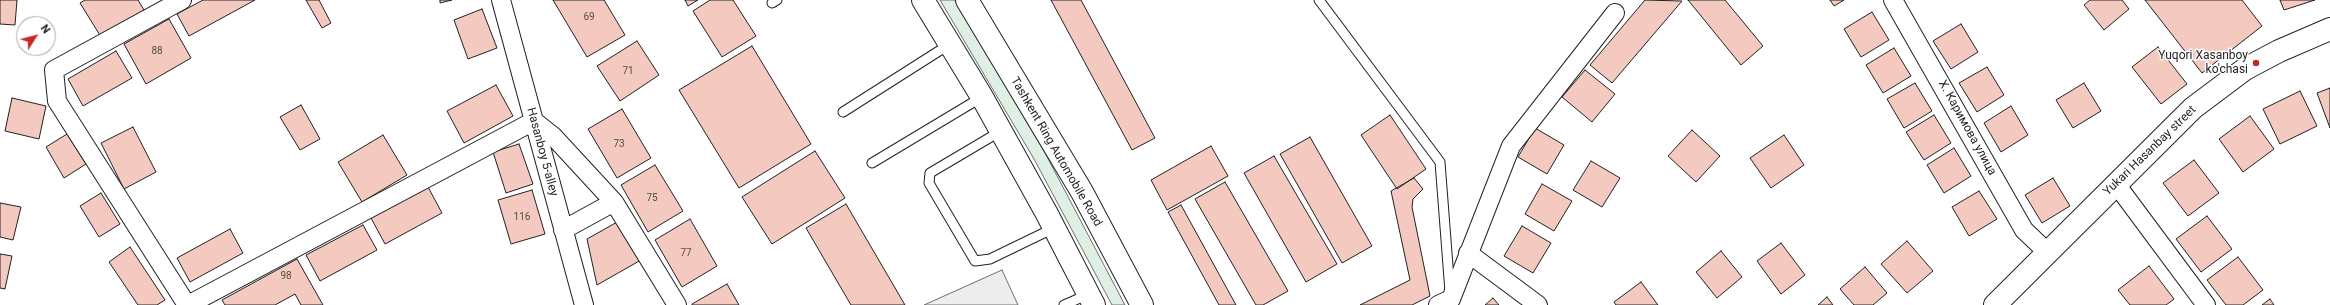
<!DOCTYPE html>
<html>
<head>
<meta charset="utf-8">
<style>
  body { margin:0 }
  #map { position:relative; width:2330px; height:305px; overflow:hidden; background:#fff; font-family:Roboto,sans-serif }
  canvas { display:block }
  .north { position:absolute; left:16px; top:16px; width:40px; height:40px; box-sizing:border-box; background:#fff; border:1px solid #a7a7a7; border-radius:50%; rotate:54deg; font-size:11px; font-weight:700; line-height:16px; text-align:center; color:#222 }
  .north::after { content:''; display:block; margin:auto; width:14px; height:18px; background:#c62828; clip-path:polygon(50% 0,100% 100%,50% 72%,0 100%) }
</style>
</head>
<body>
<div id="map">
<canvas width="2330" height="305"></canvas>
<div class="north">N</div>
</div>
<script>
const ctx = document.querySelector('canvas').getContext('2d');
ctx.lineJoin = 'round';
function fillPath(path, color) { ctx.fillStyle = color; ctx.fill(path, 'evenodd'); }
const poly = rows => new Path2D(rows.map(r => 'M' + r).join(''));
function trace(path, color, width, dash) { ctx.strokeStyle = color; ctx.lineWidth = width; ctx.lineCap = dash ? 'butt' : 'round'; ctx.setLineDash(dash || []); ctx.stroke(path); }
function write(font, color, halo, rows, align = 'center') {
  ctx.font = font + ' Roboto,sans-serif'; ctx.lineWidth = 3; ctx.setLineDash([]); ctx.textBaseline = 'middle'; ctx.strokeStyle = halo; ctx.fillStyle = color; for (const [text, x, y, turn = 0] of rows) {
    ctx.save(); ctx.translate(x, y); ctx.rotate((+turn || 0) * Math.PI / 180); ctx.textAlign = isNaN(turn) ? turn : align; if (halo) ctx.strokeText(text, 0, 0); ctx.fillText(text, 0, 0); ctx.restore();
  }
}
const green = poly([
  [940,0,955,0,1045,153,1125,305,1112,305,1034,159,940,0]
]);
const parking = poly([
  [1002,270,1018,305,924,305,1002,270]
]);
const building = poly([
  [0,0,17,0,15,25,0,24,0,0],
  [85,0,138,0,144,10,101,37,80,3,85,0],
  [203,0,255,0,189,36,177,14,203,0],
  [306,0,319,0,331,23,322,28,306,0],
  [440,0,452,0,440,3,440,0],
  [553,0,604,0,625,35,587,57,553,0],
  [685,0,698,0,688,6,685,0],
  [710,0,733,0,756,36,722,57,693,11,710,0],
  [1051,0,1081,0,1155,138,1132,150,1051,0],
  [1645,0,1682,1,1612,83,1590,65,1645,0],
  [1688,0,1725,0,1763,46,1741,65,1688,0],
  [1830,0,1844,0,1834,6,1830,0],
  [2090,0,2122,0,2129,9,2104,30,2084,5,2090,0],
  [2145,0,2242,0,2262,26,2202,73,2145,0],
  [2280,0,2315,0,2284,10,2280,0],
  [482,9,497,48,468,59,454,20,482,9],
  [1872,12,1889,40,1861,57,1844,29,1872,12],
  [169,19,191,58,146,84,124,44,169,19],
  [1961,24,1978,52,1951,69,1933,41,1961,24],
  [637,41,659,75,620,101,597,66,637,41],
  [752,46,811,144,739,188,679,90,752,46],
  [2158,47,2187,84,2161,104,2132,67,2158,47],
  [1894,48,1911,76,1883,93,1866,65,1894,48],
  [116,51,132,78,83,106,68,79,116,51],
  [1987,67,2004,95,1977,112,1959,83,1987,67],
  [1585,70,1615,94,1592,122,1562,97,1585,70],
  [1915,83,1932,111,1904,128,1887,99,1915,83],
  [2084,83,2101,111,2073,128,2056,100,2084,83],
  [496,85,513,116,464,143,447,111,496,85],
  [2330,88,2330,128,2317,93,2330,88],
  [2300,91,2317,126,2280,144,2263,109,2300,91],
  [12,98,46,106,39,139,5,131,12,98],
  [301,105,320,139,300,150,280,117,301,105],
  [2011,106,2028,135,2001,152,1984,123,2011,106],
  [622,109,651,158,617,178,588,129,622,109],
  [1390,115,1426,169,1397,189,1361,135,1390,115],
  [1934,115,1951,143,1924,160,1906,132,1934,115],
  [2250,116,2274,149,2243,172,2219,139,2250,116],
  [133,127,156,172,124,189,101,143,133,127],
  [1535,128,1564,145,1547,174,1518,157,1535,128],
  [1692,130,1720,156,1696,182,1668,156,1692,130],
  [67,134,86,164,64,178,46,147,67,134],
  [383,135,407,175,362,202,338,162,383,135],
  [1784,135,1804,165,1771,188,1750,158,1784,135],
  [1310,137,1372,246,1342,263,1280,154,1310,137],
  [519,144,533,184,506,193,493,152,519,144],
  [1211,146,1228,176,1167,210,1151,180,1211,146],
  [1954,148,1971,176,1944,193,1927,165,1954,148],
  [815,151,845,198,772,244,742,197,815,151],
  [1274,156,1337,264,1306,282,1244,173,1274,156],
  [2194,160,2219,193,2188,216,2163,183,2194,160],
  [1591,161,1620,178,1602,207,1573,190,1591,161],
  [655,165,683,211,648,232,621,185,655,165],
  [1414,178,1423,189,1413,199,1412,207,1430,296,1412,305,1360,305,1410,280,1391,191,1414,178],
  [2053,178,2070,206,2042,223,2025,195,2053,178],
  [1225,182,1288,291,1263,305,1256,305,1195,199,1225,182],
  [1542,184,1572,201,1554,231,1525,214,1542,184],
  [428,187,442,213,385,244,371,218,428,187],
  [532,190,545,234,511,244,498,200,532,190],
  [1979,191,1997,219,1969,236,1952,207,1979,191],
  [101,193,120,224,99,237,80,206,101,193],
  [0,203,21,207,13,240,0,237,0,203],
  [846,204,905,305,851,305,806,228,846,204],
  [1181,205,1236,305,1219,305,1168,212,1181,205],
  [2207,216,2232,249,2201,272,2176,239,2207,216],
  [690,219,717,266,682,287,655,240,690,219],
  [619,221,641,260,597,285,587,239,619,221],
  [363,225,377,250,320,281,306,255,363,225],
  [1522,226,1551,243,1533,273,1504,256,1522,226],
  [230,229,243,253,190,282,177,258,230,229],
  [1907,241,1933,271,1907,293,1881,264,1907,241],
  [1781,243,1805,275,1781,294,1757,261,1781,243],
  [130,247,165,300,157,305,138,305,109,262,130,247],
  [1721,251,1742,277,1717,298,1696,272,1721,251],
  [0,254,12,256,5,289,0,288,0,254],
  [2238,257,2263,290,2243,305,2226,305,2207,280,2238,257],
  [297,259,323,305,301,305,295,294,275,305,225,305,222,300,297,259],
  [2149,266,2174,299,2166,305,2130,305,2118,290,2149,266],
  [1865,267,1887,293,1873,305,1854,305,1840,289,1865,267],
  [1641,282,1658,305,1616,305,1614,302,1641,282],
  [727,284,739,305,692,305,692,304,727,284],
  [1827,297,1833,305,1818,305,1827,297],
  [1493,298,1499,305,1485,305,1493,298],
  [2270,299,2274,305,2262,305,2270,299]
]);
const lane = poly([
  [1319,0,1440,162,1450,292],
  [772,3,777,0],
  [843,112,950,44],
  [1001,131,930,173,929,183,975,261,990,259,1054,228],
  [872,163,982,97],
  [1064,305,1089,294]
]);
const street = poly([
  [182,0,54,70,57,101,187,305],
  [501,0,584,305],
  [1893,0,2024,230,2047,252],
  [2116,184,2206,305],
  [563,230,614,202,677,305],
  [1468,253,1538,305],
  [188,305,534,121,553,136,614,202],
  [1438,305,1451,299,1511,146,1615,13]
]);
const secondary = poly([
  [1995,305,2193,108,2245,69,2279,51,2330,29]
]);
const highway = poly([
  [923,0,982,97,1047,214,1094,305],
  [967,0,1082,192,1142,305]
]);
const markers = [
  [2256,63,4,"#c62828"]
];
const numberNames = [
  ["69",589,17],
  ["88",157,51],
  ["71",628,71],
  ["73",619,144],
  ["75",652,198],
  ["116",522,217],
  ["77",686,253],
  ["98",286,276]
];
const poiNames = [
  ["Yuqori Xasanboy",2248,56],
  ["ko'chasi",2248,70]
];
const streetNames = [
  ["Х. Каримова улица",1967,128,61],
  ["Yukari Hasanbay street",2150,151,-44],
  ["Hasanboy 5-alley",542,152,75],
  ["Tashkent Ring Automobile Road",1056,152,60]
];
fillPath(green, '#e0efe3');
trace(green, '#6f6f6f', 1);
fillPath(parking, '#ededed');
trace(parking, '#6f6f6f', 1);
fillPath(building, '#f3c9c0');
trace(building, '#222', 1);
trace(lane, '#222', 11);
trace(street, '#222', 20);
trace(secondary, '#222', 24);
trace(highway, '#222', 24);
trace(lane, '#fff', 9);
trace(street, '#fff', 18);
trace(secondary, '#fff', 22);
trace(highway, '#fff', 22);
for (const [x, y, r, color] of markers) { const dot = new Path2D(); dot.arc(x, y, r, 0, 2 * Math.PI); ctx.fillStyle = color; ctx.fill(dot); trace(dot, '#fff', 1.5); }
write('10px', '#564c4a', null, numberNames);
write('12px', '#222', '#fff', poiNames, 'right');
write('12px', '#222', '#fff', streetNames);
</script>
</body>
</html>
